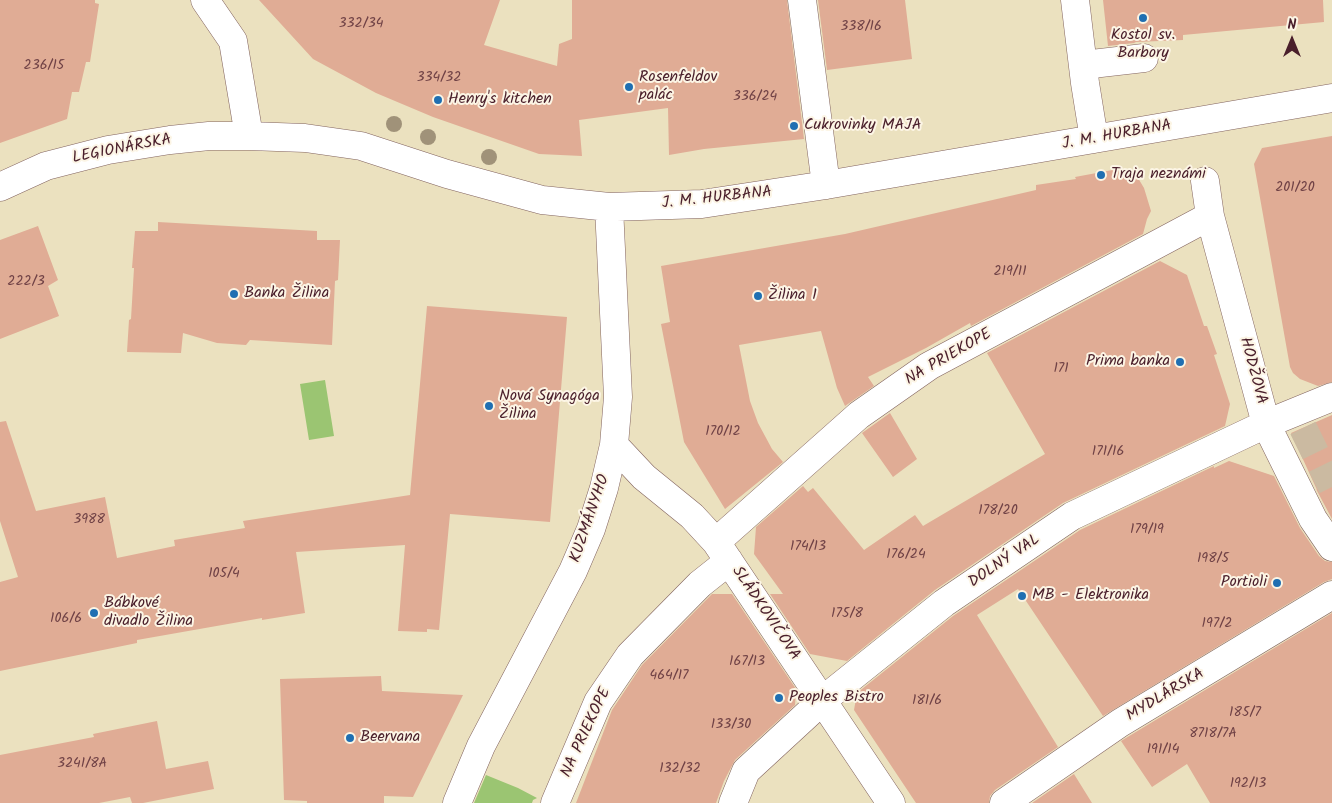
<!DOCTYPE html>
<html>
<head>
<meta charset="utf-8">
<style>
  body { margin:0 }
  #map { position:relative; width:1332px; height:803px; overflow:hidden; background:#ebe1bf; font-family:Kalam,sans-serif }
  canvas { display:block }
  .north { position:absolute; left:1267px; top:15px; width:50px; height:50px; -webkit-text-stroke:4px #fcf5e5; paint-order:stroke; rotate:0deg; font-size:14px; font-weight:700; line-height:20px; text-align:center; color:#4a1f2b }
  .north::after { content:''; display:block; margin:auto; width:18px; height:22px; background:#4a1f2b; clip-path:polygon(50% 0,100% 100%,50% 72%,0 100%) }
</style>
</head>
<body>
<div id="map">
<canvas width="1332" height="803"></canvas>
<div class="north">N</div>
</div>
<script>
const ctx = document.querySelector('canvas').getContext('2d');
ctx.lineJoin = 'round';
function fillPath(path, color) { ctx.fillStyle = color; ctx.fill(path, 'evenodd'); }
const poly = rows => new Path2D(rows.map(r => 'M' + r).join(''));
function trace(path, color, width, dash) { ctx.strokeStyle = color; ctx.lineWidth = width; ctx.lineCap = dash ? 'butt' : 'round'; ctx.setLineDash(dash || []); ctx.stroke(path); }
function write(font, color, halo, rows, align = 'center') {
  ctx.font = font + ' Kalam,sans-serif'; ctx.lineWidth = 4; ctx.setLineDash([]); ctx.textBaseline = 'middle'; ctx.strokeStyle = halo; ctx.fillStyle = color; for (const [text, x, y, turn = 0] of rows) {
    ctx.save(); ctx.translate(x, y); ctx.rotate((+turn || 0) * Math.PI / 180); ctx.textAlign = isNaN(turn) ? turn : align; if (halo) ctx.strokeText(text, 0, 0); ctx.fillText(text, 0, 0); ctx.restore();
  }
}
const green = poly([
  [325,380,334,436,309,440,300,384],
  [486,775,518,788,537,798,533,800,532,803,474,803]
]);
const building = poly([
  [0,0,95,0,95,3,99,4,90,62,86,62,79,92,72,92,67,119,0,143],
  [259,0,500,0,484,45,557,66,559,44,572,39,572,0,787,0,804,139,704,149,669,155,668,108,579,120,582,156,539,154,433,117,376,93,313,59],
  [818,0,905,0,912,59,827,70],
  [1103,0,1323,0,1324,22,1183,35,1183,40,1136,42,1134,43,1108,46],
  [1332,136,1332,382,1318,386,1300,379,1293,373,1290,367,1254,164,1262,148],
  [1118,169,1127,176,1138,178,1144,188,1151,211,1147,219,1143,234,971,326,970,323,926,348,868,377,874,386,845,406,837,388,821,331,739,345,750,401,758,423,772,449,783,462,725,509,684,442,661,324,670,322,661,266,845,234,1036,190,1036,185,1076,179,1075,177],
  [158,222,317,231,317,240,340,240,338,280,335,281,332,345,250,340,246,345,217,343,183,333,181,353,127,352,129,320,131,319,134,268,132,268,135,231,158,231],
  [38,226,58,280,48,286,59,316,0,339,0,240],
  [1160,261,1187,275,1204,326,1207,326,1217,354,1214,355,1230,404,1225,426,1063,503,935,590,847,661,810,654,770,594,783,594,754,554,756,527,803,486,808,492,813,488,864,550,915,515,923,526,1045,454,987,353],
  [427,306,567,317,550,522,450,514,439,630,427,629,427,632,398,631,405,545,296,552,305,613,262,620,262,618,137,640,137,643,0,671,0,582,18,577,0,521,0,422,6,421,36,511,105,497,117,558,175,546,174,540,245,528,243,521,410,495],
  [890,413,917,459,893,477,862,433],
  [1332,415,1332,519,1316,489,1317,490,1291,433],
  [1229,461,1274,476,1300,528,1319,556,1325,561,1332,562,1332,579,1324,582,1103,716,1018,589,977,615,1058,747,995,790,990,796,989,803,916,803,854,710,857,693,953,616,1080,530,1214,466,1214,468],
  [712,594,732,594,796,689,795,705,735,760,724,781,716,803,576,803,612,710,642,665],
  [1332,613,1332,803,1210,803,1187,764,1152,787,1121,741],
  [381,676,382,691,463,695,413,797,384,796,384,803,307,803,307,801,284,800,280,679],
  [157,721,166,769,208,761,214,789,143,803,132,803,130,797,99,803,0,803,0,755,94,737,93,734],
  [1074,774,1092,803,1032,803]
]);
const minorTunnel = poly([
  [1303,428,1332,487]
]);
const minor = poly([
  [205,0,233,41,249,136],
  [802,0,826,185],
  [1075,0,1085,83,1094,139],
  [1083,65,1144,58],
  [1205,181,1210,216,1266,424,1313,519,1332,547],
  [0,187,46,166,108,150,170,140,209,136,249,136,305,138,361,146,447,174,542,200,609,207,702,204,826,185,1332,98],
  [614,445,644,477,692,516,716,542,891,803],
  [716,542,859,415,929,366,1210,216],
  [457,803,481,746,573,571,591,529,604,488,614,445,618,397,609,207],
  [555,803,598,702,630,655,700,584,729,561],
  [733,803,746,771,823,700,944,603,1072,516,1266,424,1332,397],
  [1004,803,1120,723,1332,595]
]);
const trees = [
  [394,124],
  [428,137],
  [489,157]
];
const markers = [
  [1143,18,5,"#1f6fb2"],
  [629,87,5,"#1f6fb2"],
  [438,100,5,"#1f6fb2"],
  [794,126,5,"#1f6fb2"],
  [1101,175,5,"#1f6fb2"],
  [234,294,5,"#1f6fb2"],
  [758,296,5,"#1f6fb2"],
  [1180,362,5,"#1f6fb2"],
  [489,406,5,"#1f6fb2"],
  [1277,583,5,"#1f6fb2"],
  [1022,596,5,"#1f6fb2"],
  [94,613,5,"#1f6fb2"],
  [779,698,5,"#1f6fb2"],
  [350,738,5,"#1f6fb2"]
];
const numberNames = [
  ["332/34",361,25],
  ["338/16",861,28],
  ["236/15",44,67],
  ["334/32",439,79],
  ["336/24",755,98],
  ["201/20",1295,189],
  ["219/11",1010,273],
  ["222/3",26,283],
  ["171",1061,370],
  ["170/12",723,433],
  ["171/16",1108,453],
  ["178/20",998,512],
  ["3988",89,521],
  ["179/19",1147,531],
  ["174/13",808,548],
  ["176/24",906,556],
  ["198/5",1213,560],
  ["105/4",224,575],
  ["175/8",847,615],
  ["106/6",66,620],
  ["197/2",1217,625],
  ["167/13",747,663],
  ["464/17",669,677],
  ["181/6",927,702],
  ["185/7",1245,714],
  ["133/30",731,726],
  ["8718/7A",1213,735],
  ["191/14",1163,751],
  ["3241/8A",82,765],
  ["132/32",680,770],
  ["192/13",1248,785]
];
const poiNames = [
  ["Kostol sv.",1143,36,"center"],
  ["Barbory",1143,54,"center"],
  ["Rosenfeldov",639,78],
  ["palác",639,96],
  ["Henry's kitchen",448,100],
  ["Cukrovinky MAJA",804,126],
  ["Traja neznámi",1111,175],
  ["Banka Žilina",244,294],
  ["Žilina 1",768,296],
  ["Prima banka",1170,362,"right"],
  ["Nová Synagóga",499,397],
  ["Žilina",499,415],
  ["Portioli",1267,583,"right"],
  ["MB - Elektronika",1032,596],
  ["Bábkové",104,604],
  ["divadlo Žilina",104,622],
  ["Peoples Bistro",789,698],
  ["Beervana",360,738]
];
const streetNames = [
  ["J. M. HURBANA",1117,136,-10],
  ["LEGIONÁRSKA",122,150,-11],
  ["J. M. HURBANA",717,199,-6],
  ["NA PRIEKOPE",949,358,-30],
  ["HODŽOVA",1252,371,75],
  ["KUZMÁNYHO",591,519,-71],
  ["DOLNÝ VAL",1005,562,-34],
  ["SLÁDKOVIČOVA",765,614,56],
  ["MYDLÁRSKA",1166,696,-31],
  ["NA PRIEKOPE",587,733,-65]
];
fillPath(green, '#9bc572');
fillPath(building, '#e0ac95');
trace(minorTunnel, '#cbbaa1', 28, [28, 14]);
trace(minor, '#82635f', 29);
trace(minor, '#fff', 28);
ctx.fillStyle = '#a09279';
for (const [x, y] of trees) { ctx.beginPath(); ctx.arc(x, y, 8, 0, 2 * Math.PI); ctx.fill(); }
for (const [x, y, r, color] of markers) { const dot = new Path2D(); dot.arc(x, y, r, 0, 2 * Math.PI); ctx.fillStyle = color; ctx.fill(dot); trace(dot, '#fcf5e5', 2); }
write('14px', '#704246', null, numberNames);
write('16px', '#4a1f2b', '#fcf5e5', poiNames, 'left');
write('16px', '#4a1f2b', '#fcf5e5', streetNames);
</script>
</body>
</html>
